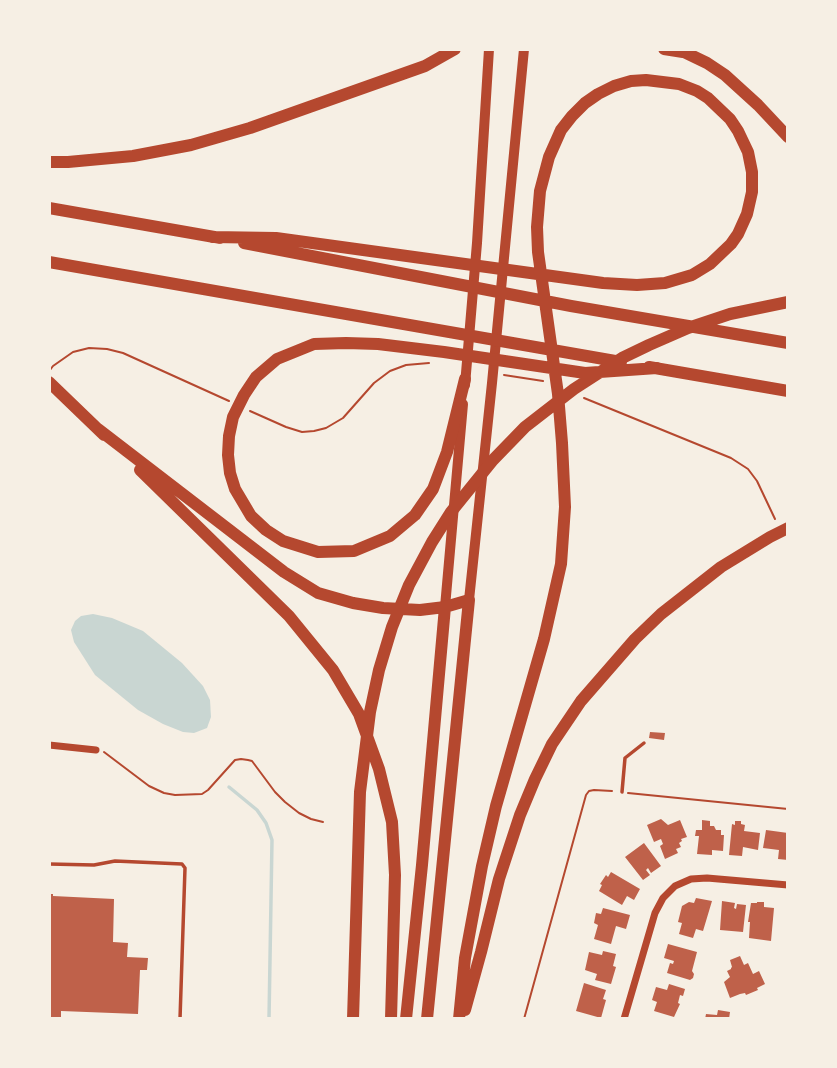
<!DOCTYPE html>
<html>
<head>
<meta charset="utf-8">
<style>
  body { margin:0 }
  #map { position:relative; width:837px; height:1068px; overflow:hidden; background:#f6efe4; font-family:"Titillium Web",sans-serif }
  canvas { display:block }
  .frame { position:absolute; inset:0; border:51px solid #f6efe4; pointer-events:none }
</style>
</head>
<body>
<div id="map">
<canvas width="837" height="1068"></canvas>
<div class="frame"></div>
</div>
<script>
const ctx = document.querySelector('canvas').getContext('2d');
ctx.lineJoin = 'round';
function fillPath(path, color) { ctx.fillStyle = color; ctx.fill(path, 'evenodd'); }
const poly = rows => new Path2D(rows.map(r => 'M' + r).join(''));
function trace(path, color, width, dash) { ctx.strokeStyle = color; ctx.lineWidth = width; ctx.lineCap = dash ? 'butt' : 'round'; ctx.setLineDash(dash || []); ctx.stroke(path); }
const water = poly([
  [93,614,112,618,143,631,182,663,203,686,210,700,211,717,207,728,194,733,183,732,163,724,138,710,95,675,74,642,71,630,75,621,81,616]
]);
const stream = poly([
  [229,787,257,810,266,823,272,840,269,1019]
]);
const building = poly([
  [650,732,665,733,664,740,649,738],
  [661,819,668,825,680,820,687,837,681,839,682,841,679,843,681,847,676,849,678,853,665,859,660,846,663,844,661,839,654,842,647,825],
  [702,820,710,821,710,826,714,826,716,830,721,830,721,835,724,835,723,851,712,850,712,855,697,854,699,836,695,836,696,830,702,830],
  [735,821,741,821,741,824,745,825,744,831,760,833,758,850,743,847,742,856,729,855,732,824,735,825],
  [766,830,788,833,788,860,778,859,779,850,763,848],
  [644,843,661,866,651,873,648,868,646,870,650,875,643,880,625,857],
  [611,872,640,889,634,900,627,896,622,905,599,891,602,885,600,884,606,875,608,877],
  [49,894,53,894,53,896,114,899,113,942,128,943,127,957,148,958,147,970,140,970,138,1014,61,1011,61,1019,49,1019],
  [696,898,712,901,703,931,696,929,693,938,679,934,682,923,678,922,682,906,689,902,694,903],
  [722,901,735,903,734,908,736,909,737,904,746,905,743,932,720,930],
  [757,902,764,902,764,907,774,908,771,941,749,938,750,922,748,922,751,903,757,903],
  [603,908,630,915,626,929,616,926,611,944,594,939,598,925,594,923,596,913,601,914],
  [668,944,697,952,692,971,694,974,693,978,690,980,667,973,670,963,673,964,674,961,664,958],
  [603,951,616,954,613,966,616,967,611,984,595,980,597,974,585,970,589,952,602,955],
  [740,956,744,965,748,963,753,974,759,971,765,984,757,988,758,990,746,995,745,993,740,994,730,998,724,982,730,977,727,971,731,969,731,968,732,967,730,960],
  [584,983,606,990,603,999,606,1000,601,1018,576,1011],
  [669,984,685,989,683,996,680,995,678,1003,680,1004,674,1017,654,1011,657,1002,652,1000,656,987,667,990],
  [718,1010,730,1012,729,1019,705,1019,706,1014,717,1015]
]);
const path = poly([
  [50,370,53,366,73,352,89,348,107,349,123,353,229,401],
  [504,375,543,381],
  [584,398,731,458,748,469,757,481,775,519],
  [250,411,286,427,302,432,314,431,326,428,343,418,374,383,390,371,406,365,429,363],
  [104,752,149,786,164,793,175,795,202,794,208,790,235,760,241,759,248,760,252,761,275,792,285,802,299,813,311,819,323,822],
  [628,793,788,809],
  [524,1019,586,795,589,791,594,790,612,791]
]);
const service = poly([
  [622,792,625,758,644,743],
  [49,864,94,865,115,861,182,864,185,868,180,1019]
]);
const minor = poly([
  [49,745,96,750],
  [624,1019,655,913,663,898,675,886,691,879,707,878,788,885]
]);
const primary = poly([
  [465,385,477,243,489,49],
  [469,600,492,383,524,49],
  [445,607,463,404]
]);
const motorway = poly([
  [664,49,683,52],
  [678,49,707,63,725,75,758,105,788,137],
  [49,162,68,162,133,156,191,145,250,128,425,66,455,49],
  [49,208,220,238],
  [212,237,276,238,603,283,637,285,665,283,692,275,710,264,731,244,738,234,747,214,752,192,752,172,748,152,738,131,730,119,708,98,697,91,679,84,646,80,631,81,614,86,598,94,585,103,572,116,561,130,549,157,540,191,537,227,538,252,558,394,562,443,565,507,561,564,544,639,496,806,482,866,465,958,459,1019],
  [244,243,571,306,788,343],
  [49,262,621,362],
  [649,367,788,391],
  [465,379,447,452,433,489,415,515,390,536,354,551,318,552,283,541,266,530,251,516,235,489,230,473,228,455,229,436,233,417,244,395,256,377,277,359,314,344,346,343,378,344,444,352,585,373,657,368],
  [49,382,104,435],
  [98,429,284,572,318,593,353,603,383,608,420,610,445,607,469,600,427,1019],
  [140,470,289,616,333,670,359,714,379,769,392,822,395,875,391,1019],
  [465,1010,481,952,499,879,520,815,535,779,552,744,581,701,635,639,661,614,721,567,770,537,788,528],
  [353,1019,360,792,370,712,379,670,392,627,409,585,432,542,451,512,493,460,525,427,574,389,622,358,649,345,688,328,730,314,788,302],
  [406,1019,422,865,445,607]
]);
fillPath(water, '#c9d6d2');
trace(stream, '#c9d6d2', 3.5);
fillPath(building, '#bf614a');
trace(path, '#b5482f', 2);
trace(service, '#b5482f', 3.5);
trace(minor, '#b5482f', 7);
trace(primary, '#b5482f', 10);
trace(motorway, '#b5482f', 12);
</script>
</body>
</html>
